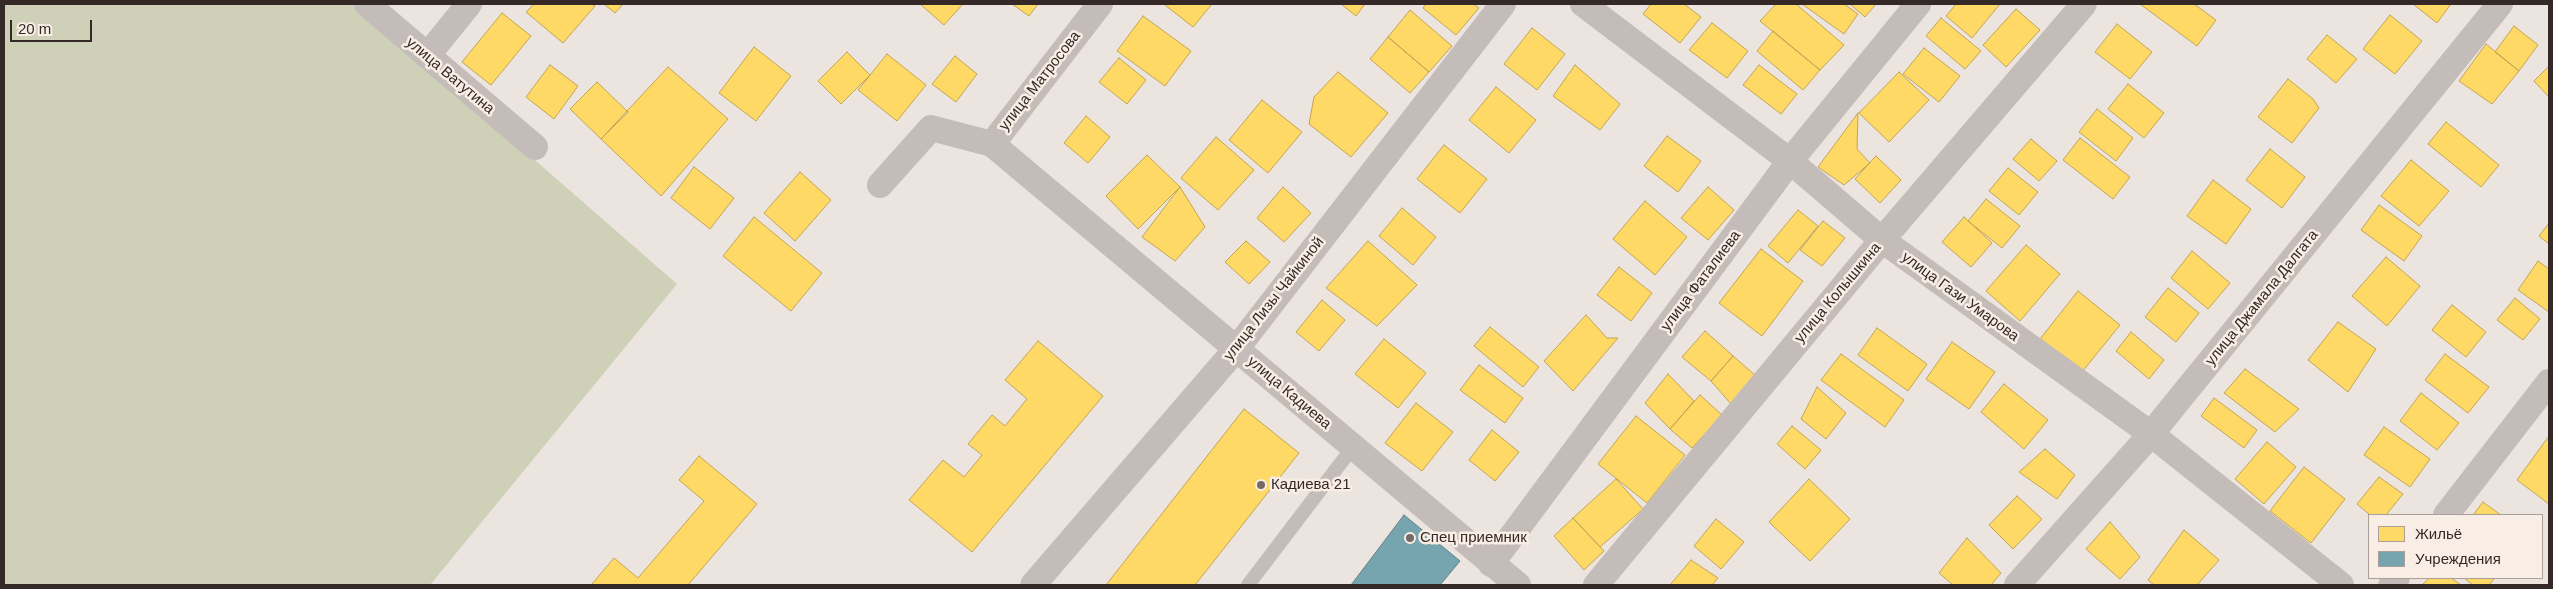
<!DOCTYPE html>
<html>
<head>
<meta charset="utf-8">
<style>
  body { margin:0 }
  #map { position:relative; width:2553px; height:589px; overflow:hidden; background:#ebe4df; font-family:Helvetica,sans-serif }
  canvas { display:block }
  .frame { position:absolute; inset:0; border:5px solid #342926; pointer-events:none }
  .legend { position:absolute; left:2368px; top:514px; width:175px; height:65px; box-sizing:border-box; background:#f9eee5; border:1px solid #aa9f99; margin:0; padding:6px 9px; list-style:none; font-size:15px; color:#342926 }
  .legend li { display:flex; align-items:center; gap:10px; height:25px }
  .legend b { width:25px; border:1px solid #aa9f99 }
  .scale { position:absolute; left:10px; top:20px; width:82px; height:22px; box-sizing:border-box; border:2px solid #342926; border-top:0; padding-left:6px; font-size:15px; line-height:18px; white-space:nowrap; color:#342926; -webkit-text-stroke:4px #f9eee5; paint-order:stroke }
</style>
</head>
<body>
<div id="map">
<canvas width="2553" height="589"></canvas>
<div class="frame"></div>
<ul class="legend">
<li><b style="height:14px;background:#ffd966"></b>Жильё</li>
<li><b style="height:14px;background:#76a5af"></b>Учреждения</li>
</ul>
<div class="scale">20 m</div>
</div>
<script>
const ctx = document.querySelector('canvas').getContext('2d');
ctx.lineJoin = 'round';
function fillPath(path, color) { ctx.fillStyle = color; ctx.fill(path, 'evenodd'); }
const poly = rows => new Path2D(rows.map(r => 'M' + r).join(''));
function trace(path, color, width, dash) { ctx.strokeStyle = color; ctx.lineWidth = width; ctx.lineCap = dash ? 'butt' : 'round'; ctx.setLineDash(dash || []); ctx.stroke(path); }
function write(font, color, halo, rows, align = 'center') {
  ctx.font = font + ' Helvetica,sans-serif'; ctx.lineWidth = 5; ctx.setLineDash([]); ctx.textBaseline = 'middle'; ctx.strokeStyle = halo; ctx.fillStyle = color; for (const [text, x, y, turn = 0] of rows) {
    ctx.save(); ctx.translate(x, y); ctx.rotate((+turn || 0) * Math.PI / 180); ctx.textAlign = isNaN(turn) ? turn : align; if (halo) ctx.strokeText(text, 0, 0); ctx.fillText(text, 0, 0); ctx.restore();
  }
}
const green = poly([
  [4,4,356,4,677,284,430,585,4,585]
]);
const homes = poly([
  [534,4,592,4,595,6,563,43,526,12,534,4],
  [604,4,623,4,615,13,604,4],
  [920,4,963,4,944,25,920,4],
  [1012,4,1038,4,1029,16,1012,4],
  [1166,4,1212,4,1193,27,1165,5,1166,4],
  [1341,4,1365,4,1356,16,1341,4],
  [1426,4,1473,4,1479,8,1456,35,1423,8,1426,4],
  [1651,4,1684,4,1701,17,1680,43,1643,14,1651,4],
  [1776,4,1796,4,1844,45,1820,70,1760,21,1776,4],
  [1802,4,1844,4,1858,14,1844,34,1802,4],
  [1850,4,1876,4,1865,17,1850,4],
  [1956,4,2000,4,1972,38,1946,16,1956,4],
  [2140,4,2194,4,2216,20,2197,46,2140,4],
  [2413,4,2451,4,2437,23,2413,4],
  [2016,9,2040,30,2006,67,1983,45,2016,9],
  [1410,10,1452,46,1429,72,1388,37,1410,10],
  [502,13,531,36,491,85,462,62,502,13],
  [2390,15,2422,41,2395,74,2363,49,2390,15],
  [1143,16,1191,51,1165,86,1117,51,1143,16],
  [1941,18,1981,51,1965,69,1926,36,1941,18],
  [1712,23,1748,51,1727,78,1689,50,1712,23],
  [2117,24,2152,52,2130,79,2095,52,2117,24],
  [2514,26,2538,45,2519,71,2495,52,2514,26],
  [1532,28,1565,54,1537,90,1504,64,1532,28],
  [1773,31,1820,70,1803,90,1757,51,1773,31],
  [2327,35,2357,59,2336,83,2307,59,2327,35],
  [1388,37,1429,72,1410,93,1370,59,1388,37],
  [2486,44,2519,71,2492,104,2459,81,2486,44],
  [754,47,791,76,756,121,719,93,754,47],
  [1924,48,1960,76,1939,102,1903,74,1924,48],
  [847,52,870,75,841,104,818,81,847,52],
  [887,54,926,85,897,121,858,90,887,54],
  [955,56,977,74,956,102,932,84,955,56],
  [1119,58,1146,80,1127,104,1099,82,1119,58],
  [550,65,578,86,554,119,526,97,550,65],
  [1575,65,1620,104,1600,130,1553,96,1575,65],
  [1759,65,1797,94,1781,114,1743,85,1759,65],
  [2549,66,2549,97,2534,81,2549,66],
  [668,67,728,119,661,196,601,139,668,67],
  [1338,72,1388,113,1351,157,1309,124,1314,97,1338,72],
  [1899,72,1929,100,1889,142,1859,113,1899,72],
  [2288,79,2313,99,2319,108,2292,143,2258,117,2288,79],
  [597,82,628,112,601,139,570,109,597,82],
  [2128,84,2164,113,2144,138,2108,109,2128,84],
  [1496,87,1536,120,1509,153,1469,120,1496,87],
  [1262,100,1302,132,1268,173,1229,140,1262,100],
  [2097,109,2133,138,2116,161,2079,132,2097,109],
  [1858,113,1857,149,1870,163,1844,185,1818,167,1858,113],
  [1086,116,1110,137,1088,163,1064,143,1086,116],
  [2446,122,2499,165,2481,187,2428,144,2446,122],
  [1667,136,1701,161,1678,192,1644,166,1667,136],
  [1216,137,1254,170,1218,210,1181,178,1216,137],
  [2080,138,2130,177,2113,199,2063,160,2080,138],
  [2031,139,2057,161,2039,181,2013,159,2031,139],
  [1444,145,1487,179,1460,213,1417,179,1444,145],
  [2270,149,2305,177,2282,208,2246,180,2270,149],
  [1147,155,1180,187,1138,229,1106,196,1147,155],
  [1876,156,1901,180,1880,203,1855,179,1876,156],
  [2411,160,2449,191,2419,226,2381,196,2411,160],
  [694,167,734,198,710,229,671,198,694,167],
  [2008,168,2038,192,2019,215,1989,191,2008,168],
  [800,172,831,200,795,241,764,213,800,172],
  [2213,180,2251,209,2226,244,2187,216,2213,180],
  [1180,187,1205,227,1175,261,1142,237,1180,187],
  [1283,187,1311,213,1284,242,1257,218,1283,187],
  [1708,187,1734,210,1708,240,1681,218,1708,187],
  [1986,199,2020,226,2002,248,1968,221,1986,199],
  [1645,201,1687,237,1655,275,1613,239,1645,201],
  [2379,205,2422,236,2404,261,2361,230,2379,205],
  [1402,208,1436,237,1413,265,1379,236,1402,208],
  [1798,210,1818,226,1788,263,1768,246,1798,210],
  [754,217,822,273,791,311,723,256,754,217],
  [1964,217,1992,243,1971,267,1942,242,1964,217],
  [1823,221,1845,238,1822,266,1800,250,1823,221],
  [2549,223,2549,244,2539,236,2549,223],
  [1246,241,1270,262,1249,284,1225,262,1246,241],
  [1368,241,1417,285,1377,326,1326,288,1368,241],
  [2026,245,2060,274,2020,321,1986,291,2026,245],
  [1761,249,1803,281,1762,336,1719,303,1761,249],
  [2192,251,2230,283,2208,309,2171,278,2192,251],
  [2386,257,2420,286,2387,326,2352,296,2386,257],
  [2538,261,2549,269,2549,312,2518,290,2538,261],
  [1619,267,1652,293,1631,321,1597,295,1619,267],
  [2168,288,2199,313,2176,342,2145,317,2168,288],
  [2078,291,2120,325,2082,372,2040,339,2078,291],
  [2515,298,2540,319,2523,340,2497,320,2515,298],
  [1322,300,1345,320,1319,351,1296,332,1322,300],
  [2452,305,2486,332,2466,357,2432,330,2452,305],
  [1586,315,1607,338,1618,338,1573,391,1544,361,1586,315],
  [2338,322,2376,349,2348,392,2308,360,2338,322],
  [1490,327,1539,367,1523,387,1474,346,1490,327],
  [1877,328,1927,364,1908,391,1858,355,1877,328],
  [1705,331,1733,356,1711,381,1682,357,1705,331],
  [2131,332,2164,360,2149,379,2116,351,2131,332],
  [1384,339,1426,373,1398,408,1355,374,1384,339],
  [1038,341,1103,396,972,552,909,500,943,460,964,477,982,455,968,444,992,415,1005,426,1027,399,1005,380,1038,341],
  [1952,342,1995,372,1969,409,1926,379,1952,342],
  [1841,354,1904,400,1885,427,1821,380,1841,354],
  [2445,354,2489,387,2468,413,2425,380,2445,354],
  [1733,356,1756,376,1731,404,1711,381,1733,356],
  [1479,365,1523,398,1505,423,1460,390,1479,365],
  [2245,369,2299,409,2275,432,2224,393,2245,369],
  [1668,374,1694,401,1670,429,1645,403,1668,374],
  [2004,384,2048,420,2024,449,1981,412,2004,384],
  [1817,387,1846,413,1826,439,1801,419,1817,387],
  [2421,393,2459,423,2437,450,2400,421,2421,393],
  [1700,395,1722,415,1692,448,1670,429,1700,395],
  [2214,398,2257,430,2244,448,2201,416,2214,398],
  [1416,403,1453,432,1422,471,1385,443,1416,403],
  [1244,409,1299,453,1195,585,1106,585,1244,409],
  [1636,416,1685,455,1647,503,1598,464,1636,416],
  [1792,426,1821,450,1805,469,1777,444,1792,426],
  [2384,427,2430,459,2410,487,2364,455,2384,427],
  [1492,430,1519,452,1495,481,1469,460,1492,430],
  [2549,436,2549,504,2517,480,2549,436],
  [2267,442,2296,467,2264,504,2235,479,2267,442],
  [2045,449,2075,475,2057,499,2019,472,2045,449],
  [699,456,757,504,688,585,594,585,592,584,614,558,638,578,704,501,679,480,699,456],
  [2304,467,2345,499,2311,543,2270,511,2304,467],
  [2379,477,2403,494,2386,515,2370,515,2357,504,2379,477],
  [1616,479,1643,509,1600,547,1573,518,1616,479],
  [1809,479,1850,519,1810,561,1769,522,1809,479],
  [2017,496,2042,519,2013,549,1989,525,2017,496],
  [2483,502,2501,515,2473,515,2483,502],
  [1573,518,1604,551,1584,570,1554,536,1573,518],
  [1716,519,1744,542,1721,569,1694,546,1716,519],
  [2110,522,2140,557,2120,579,2086,549,2110,522],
  [2184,530,2219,560,2197,585,2154,585,2148,580,2184,530],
  [1967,538,2001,573,1991,585,1953,585,1939,573,1967,538],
  [1691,560,1718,578,1712,585,1670,585,1691,560],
  [2429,578,2451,578,2461,585,2422,585,2429,578],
  [2464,578,2495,578,2489,585,2473,585,2464,578]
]);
const public = poly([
  [1404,515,1460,561,1440,585,1351,585,1404,515]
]);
const lane = poly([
  [1248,585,1353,447]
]);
const street = poly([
  [367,4,535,147],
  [1583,4,1790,161,1882,240,2151,434,2341,585],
  [427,56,469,4],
  [992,144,1518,585],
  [880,185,931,128,992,144,1100,4],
  [2446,515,2549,382],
  [1491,564,1790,161,1918,4],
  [1033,585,1237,348,1503,4],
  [1596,585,1882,240,2084,4],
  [2017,585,2151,434,2500,4],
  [2391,585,2397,578]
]);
const markers = [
  [1261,485,5,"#746a67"],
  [1410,538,5,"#746a67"]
];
const streetNames = [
  ["улица Ватутина",450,76,40],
  ["улица Матросова",1040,81,-52],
  ["улица Фаталиева",1701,281,-53],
  ["улица Колышкина",1838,293,-50],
  ["улица Гази Умарова",1960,297,36],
  ["улица Джамала Далгата",2262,298,-51],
  ["улица Лизы Чайкиной",1274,299,-52],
  ["улица Кадиева",1289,393,40]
];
const poiNames = [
  ["Кадиева 21",1271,485],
  ["Спец приемник",1420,538]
];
fillPath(green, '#ced0b8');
fillPath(homes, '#ffd966');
trace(homes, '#c2a453', 1);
fillPath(public, '#76a5af');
trace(public, '#628086', 1);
trace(lane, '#c4bcb8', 14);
trace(street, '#c4bcb8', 26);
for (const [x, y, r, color] of markers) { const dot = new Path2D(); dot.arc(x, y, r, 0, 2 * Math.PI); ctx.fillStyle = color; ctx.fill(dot); trace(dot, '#f9eee5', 2); }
write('15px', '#342926', '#f9eee5', streetNames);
write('15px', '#342926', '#f9eee5', poiNames, 'left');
</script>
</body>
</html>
